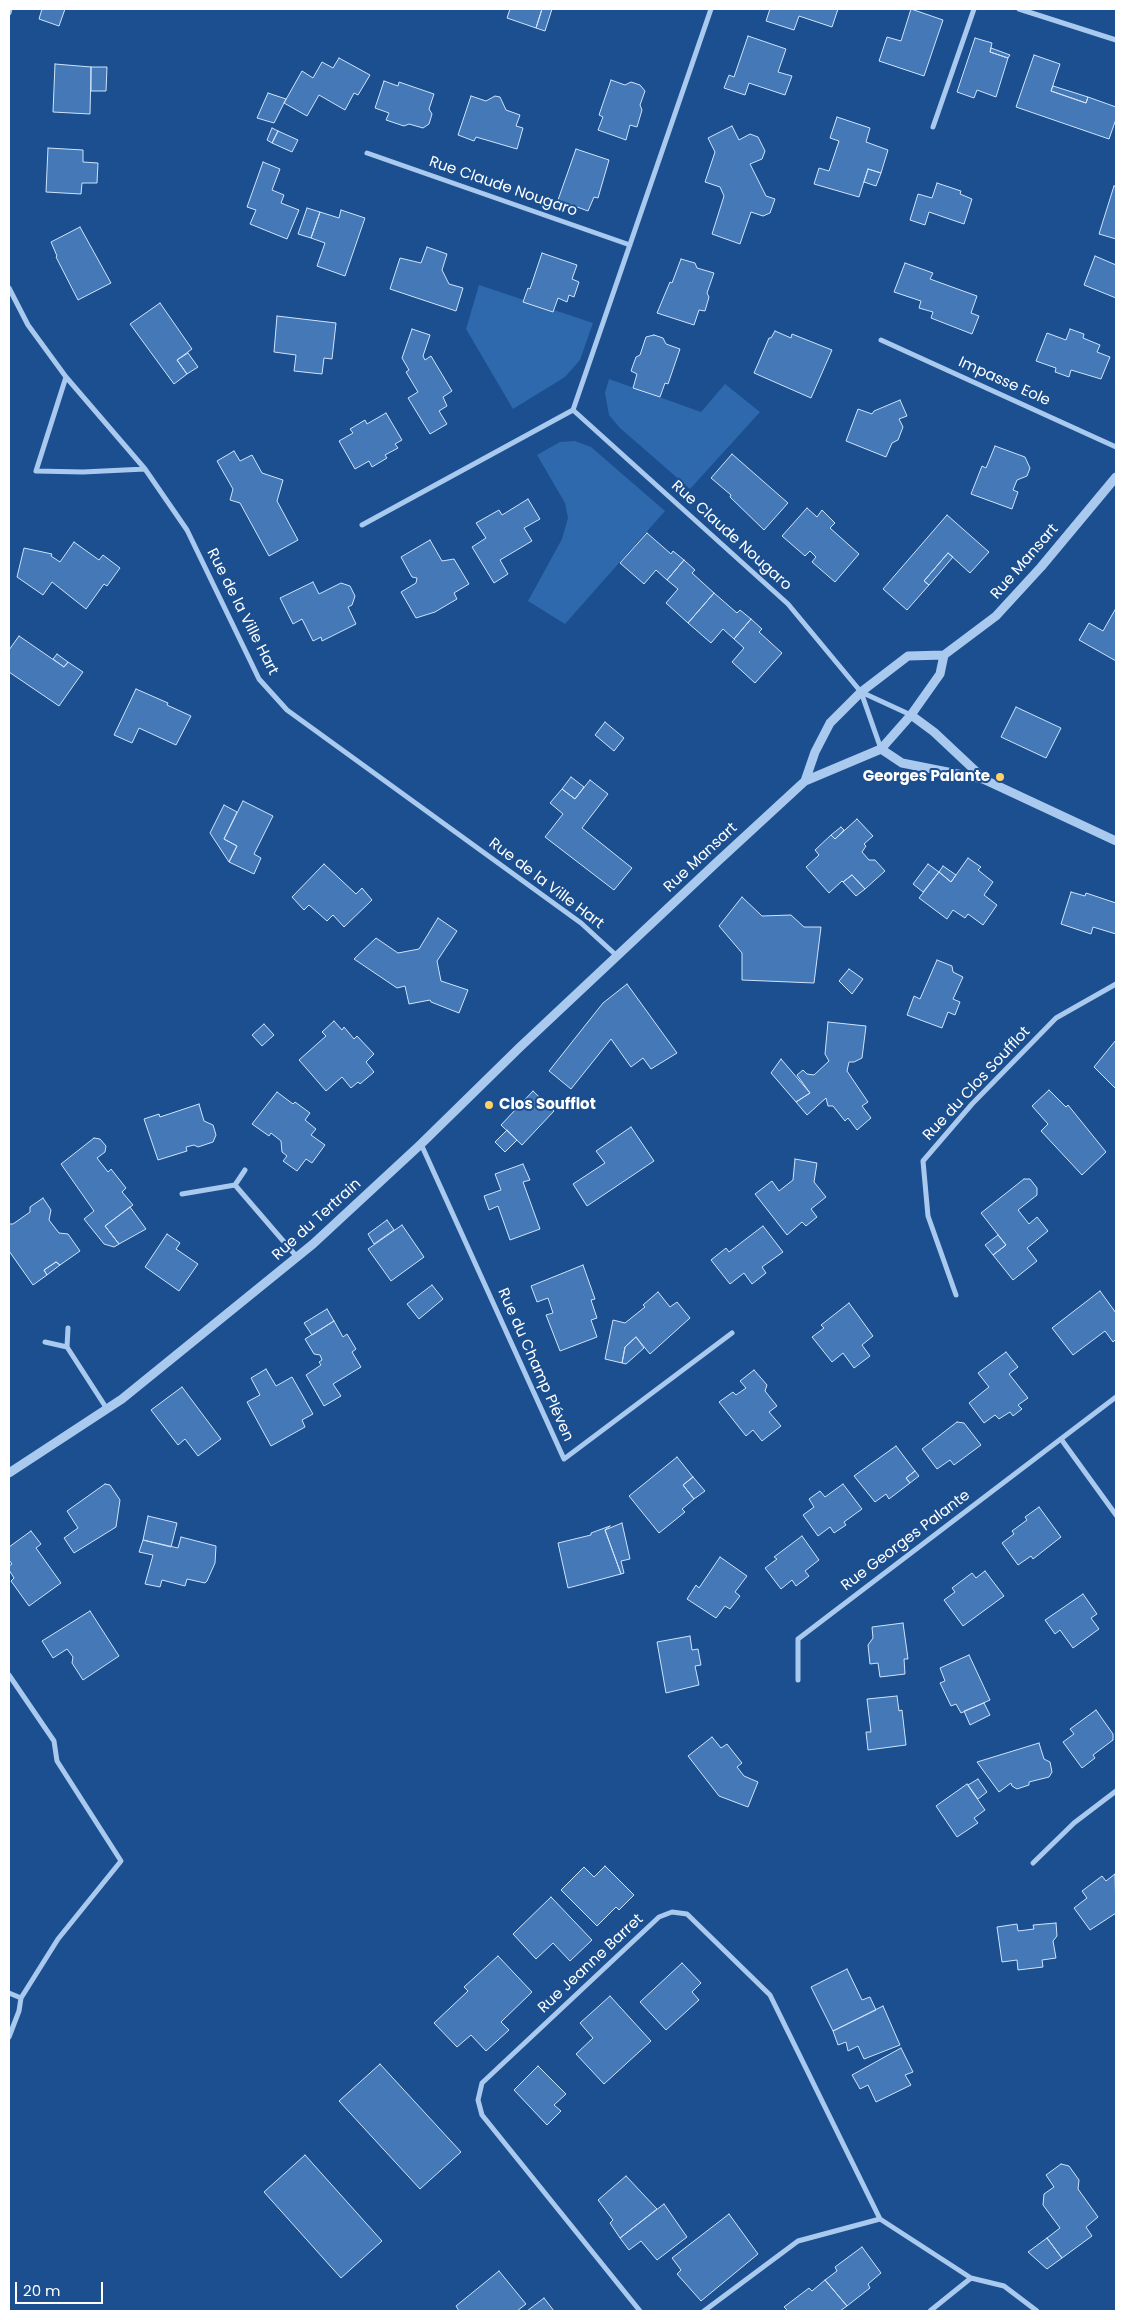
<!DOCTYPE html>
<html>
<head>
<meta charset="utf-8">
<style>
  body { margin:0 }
  #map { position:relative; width:1125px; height:2320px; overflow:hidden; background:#1b4f8f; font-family:Poppins,sans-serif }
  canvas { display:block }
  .frame { position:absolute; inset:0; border:10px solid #fff; pointer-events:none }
  .scale { position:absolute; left:15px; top:2282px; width:88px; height:22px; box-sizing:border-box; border:2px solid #fff; border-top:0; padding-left:6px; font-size:15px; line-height:18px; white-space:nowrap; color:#fff; -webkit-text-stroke:4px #1b4f8f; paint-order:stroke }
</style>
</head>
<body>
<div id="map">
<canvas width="1125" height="2320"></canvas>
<div class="frame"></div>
<div class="scale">20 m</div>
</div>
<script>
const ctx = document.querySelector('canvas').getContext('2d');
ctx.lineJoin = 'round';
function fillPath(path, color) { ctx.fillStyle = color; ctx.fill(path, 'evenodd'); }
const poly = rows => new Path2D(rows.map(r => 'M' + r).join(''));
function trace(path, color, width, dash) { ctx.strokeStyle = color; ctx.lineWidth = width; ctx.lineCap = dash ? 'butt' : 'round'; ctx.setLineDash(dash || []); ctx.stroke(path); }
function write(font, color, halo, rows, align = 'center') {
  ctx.font = font + ' Poppins,sans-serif'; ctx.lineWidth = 4; ctx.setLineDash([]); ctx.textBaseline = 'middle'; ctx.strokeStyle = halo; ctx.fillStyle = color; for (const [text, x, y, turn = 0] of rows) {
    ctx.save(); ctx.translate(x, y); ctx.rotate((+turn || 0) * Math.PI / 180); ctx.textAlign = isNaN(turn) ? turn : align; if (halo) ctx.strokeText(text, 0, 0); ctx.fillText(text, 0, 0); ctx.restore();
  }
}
const green = poly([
  [479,285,593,323,580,360,565,377,513,409,466,329],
  [609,379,701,412,725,384,760,412,690,489,620,428,609,415,605,393],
  [575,441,591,447,665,511,565,624,528,601,562,539,568,518,565,503,537,455,560,442]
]);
const building = poly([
  [42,9,65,9,59,26,39,19,42,9],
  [510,9,542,9,536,28,507,18,510,9],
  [542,9,552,9,545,31,536,28,542,9],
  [770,9,838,9,832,27,799,16,794,30,766,21,770,9],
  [911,9,943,20,924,76,879,61,887,37,901,41,911,9],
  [748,36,786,49,778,72,792,76,785,95,749,83,745,95,724,88,729,75,734,77,748,36],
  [975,38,992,43,990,52,1008,58,996,97,977,90,974,98,957,92,975,38],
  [991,48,1010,55,1008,58,990,52,991,48],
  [1034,55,1060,64,1051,91,1086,103,1088,97,1116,107,1116,119,1109,139,1016,107,1034,55],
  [339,58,370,75,358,95,354,93,345,110,319,95,307,116,284,103,302,71,313,78,322,62,333,68,339,58],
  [55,64,91,67,90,114,53,112,55,64],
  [91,67,107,67,106,91,91,91,91,67],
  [611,80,625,85,631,82,640,85,645,91,640,105,642,110,637,127,630,125,626,140,598,130,603,117,599,115,611,80],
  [384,81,398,86,399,82,434,94,429,109,432,114,429,124,423,128,409,124,404,126,386,120,389,113,375,108,384,81],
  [1053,86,1088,97,1086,103,1051,91,1053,86],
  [268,93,286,99,274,123,257,118,268,93],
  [471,96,486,101,495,96,500,97,506,110,520,115,516,126,523,128,517,149,476,137,474,141,458,135,471,96],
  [837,117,870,128,866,142,888,150,881,173,868,169,859,197,814,184,819,168,829,171,839,141,830,138,837,117],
  [732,126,739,140,750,134,758,137,765,151,762,159,750,164,766,196,775,199,770,213,763,216,751,212,740,244,712,234,724,196,720,187,705,182,715,152,708,138,732,126],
  [272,128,278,131,272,143,267,140,272,128],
  [278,131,298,140,292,152,272,143,278,131],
  [48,148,83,150,83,162,98,163,97,183,82,183,81,194,46,192,48,148],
  [576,149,609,160,598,198,594,197,588,211,558,200,576,149],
  [263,162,280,169,272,190,284,195,281,203,299,210,287,239,250,224,256,210,247,207,263,162],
  [868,169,881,173,876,186,864,182,868,169],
  [937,183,961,191,960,194,972,199,964,224,929,212,925,225,910,220,918,194,932,198,937,183],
  [1114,186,1116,186,1116,239,1099,234,1114,186],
  [307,208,320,212,311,238,298,234,307,208],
  [341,210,365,218,345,276,317,266,325,243,311,238,320,212,339,218,341,210],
  [80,227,111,283,78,300,56,257,57,256,51,242,80,227],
  [427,247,447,254,442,270,449,284,463,288,456,311,390,289,400,258,421,263,427,247],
  [542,253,577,265,572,279,579,282,574,297,569,295,567,302,558,298,553,312,523,302,528,288,530,289,542,253],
  [1095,256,1116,265,1116,298,1084,285,1095,256],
  [681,259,695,263,697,268,714,273,707,293,709,297,705,311,699,310,694,325,657,313,670,282,672,283,681,259],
  [905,263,933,273,930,279,977,296,971,313,979,316,972,334,931,318,933,312,919,308,921,301,894,292,905,263],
  [160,303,192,349,177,360,187,374,174,384,130,324,160,303],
  [277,316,336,323,332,359,324,358,322,374,294,371,296,355,274,352,277,316],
  [412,329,430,335,423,356,425,360,431,356,452,391,443,397,447,406,439,411,447,424,430,434,408,398,418,392,406,372,409,370,402,358,412,329],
  [1070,329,1084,334,1083,338,1100,345,1097,352,1110,357,1101,379,1071,370,1069,377,1055,372,1056,368,1036,361,1047,333,1066,340,1070,329],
  [775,331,791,338,792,334,832,350,811,398,754,373,769,338,771,338,775,331],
  [654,335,663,338,666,344,680,349,668,384,665,383,660,397,633,388,637,374,631,371,636,357,640,355,646,337,654,335],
  [188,353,198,367,187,374,177,360,188,353],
  [900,400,907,416,899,419,903,427,898,440,892,443,886,457,846,441,858,409,872,414,874,411,900,400],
  [386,413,402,440,395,444,398,448,385,455,387,458,372,467,369,461,355,469,339,441,353,433,350,429,365,420,367,424,386,413],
  [995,446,1025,457,1030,468,1027,476,1017,480,1013,490,1018,492,1012,509,971,494,982,466,986,468,995,446],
  [234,451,240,461,252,455,262,473,283,480,277,501,298,540,269,556,240,503,230,500,233,489,217,461,234,451],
  [732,454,788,503,764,530,730,497,731,495,711,478,732,454],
  [528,499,540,519,524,528,532,541,500,560,508,574,494,583,472,547,486,538,476,523,499,510,502,515,528,499],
  [807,508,817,517,822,510,835,523,830,528,859,554,835,582,812,562,816,557,810,551,805,556,782,536,807,508],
  [947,515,989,552,970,573,948,553,924,581,929,585,907,610,883,589,947,515],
  [647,533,671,554,673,551,684,560,667,580,656,570,644,584,620,563,647,533],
  [430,540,442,561,454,559,469,584,454,593,457,599,435,612,416,618,401,592,416,583,417,578,412,577,401,557,430,540],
  [74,542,99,560,103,555,120,568,107,586,104,584,86,609,52,582,43,595,17,577,24,548,52,554,51,556,60,562,74,542],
  [948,553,953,557,929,585,924,581,948,553],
  [684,560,695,570,692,573,714,593,688,623,666,603,678,589,667,580,684,560],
  [313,582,319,594,341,583,350,586,355,596,352,605,348,607,356,624,322,641,321,637,313,641,302,619,293,624,280,598,313,582],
  [714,593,737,613,740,610,751,619,734,639,723,629,711,643,688,623,714,593],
  [1116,608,1116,661,1079,640,1089,623,1103,631,1116,608],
  [751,619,762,629,759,632,782,653,755,683,732,662,744,648,734,639,751,619],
  [19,636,64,667,68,662,83,672,59,706,9,672,9,650,19,636],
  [57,654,68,662,64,667,53,659,57,654],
  [136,689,168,703,167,705,191,716,176,745,139,728,132,743,114,735,136,689],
  [1016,707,1061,728,1046,758,1001,737,1016,707],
  [605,722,624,738,614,751,595,735,605,722],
  [571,777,584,787,575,799,562,789,571,777],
  [590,780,608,794,582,828,632,868,614,890,545,837,563,814,550,803,562,789,575,799,590,780],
  [243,801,273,816,254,854,261,858,254,874,229,862,237,846,224,839,243,801],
  [224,805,237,812,224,839,237,846,229,862,210,833,224,805],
  [857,819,873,836,864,844,866,846,862,852,869,860,875,860,885,871,865,889,852,875,843,882,842,881,829,893,806,867,819,855,815,850,831,835,835,839,857,819],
  [841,827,844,830,835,839,831,835,841,827],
  [968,858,981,867,978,870,993,882,984,895,997,905,983,925,968,914,965,918,953,910,947,919,919,898,939,872,951,882,968,858],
  [324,864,356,894,362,888,372,900,344,927,333,915,327,921,309,905,304,910,292,897,324,864],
  [928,864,939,872,923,892,913,884,928,864],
  [943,866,956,875,951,882,939,872,943,866],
  [852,875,865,889,856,896,843,882,852,875],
  [1071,892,1085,896,1086,893,1116,903,1116,934,1093,927,1091,934,1061,924,1071,892],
  [742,897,762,916,791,915,804,927,821,927,814,983,742,980,742,953,719,926,742,897],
  [438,918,457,931,437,961,441,981,468,990,459,1013,431,1002,430,1000,409,1004,405,986,397,988,354,959,376,938,398,953,419,949,438,918],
  [937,960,952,966,953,972,963,977,953,999,960,1002,955,1015,948,1012,942,1028,907,1015,914,996,920,999,937,960],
  [849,969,863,979,852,994,839,981,849,969],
  [627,984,677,1053,651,1069,643,1058,631,1067,611,1039,571,1089,549,1071,603,1003,627,984],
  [334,1021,342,1030,344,1027,354,1039,357,1036,374,1054,366,1062,374,1072,360,1084,358,1082,351,1088,342,1077,326,1091,299,1060,326,1036,322,1032,334,1021],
  [828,1022,866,1026,862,1058,854,1062,849,1062,847,1071,868,1102,862,1106,871,1118,857,1130,848,1118,845,1121,833,1106,828,1106,826,1098,807,1115,796,1102,810,1093,797,1075,803,1070,807,1074,814,1075,829,1061,825,1054,828,1022],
  [264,1024,274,1035,262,1046,252,1035,264,1024],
  [1116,1040,1116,1089,1094,1067,1116,1040],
  [781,1059,810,1093,796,1102,771,1073,781,1059],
  [1049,1090,1066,1107,1068,1105,1106,1152,1082,1175,1041,1131,1048,1124,1032,1106,1049,1090],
  [533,1091,554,1111,522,1145,501,1125,533,1091],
  [277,1092,293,1104,295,1102,310,1113,305,1120,316,1129,311,1135,325,1145,312,1163,306,1159,297,1171,283,1161,287,1156,282,1152,281,1141,271,1133,269,1136,252,1124,277,1092],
  [199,1104,204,1121,213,1125,216,1135,213,1142,198,1147,194,1145,186,1147,187,1151,158,1160,144,1119,159,1114,160,1117,199,1104],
  [631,1127,654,1161,587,1206,573,1184,605,1163,596,1151,631,1127],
  [507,1130,517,1140,505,1152,495,1142,507,1130],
  [94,1138,100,1139,106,1146,105,1152,97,1158,108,1172,111,1169,126,1188,122,1192,133,1205,105,1226,119,1244,114,1247,104,1244,84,1219,94,1211,61,1164,94,1138],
  [795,1159,817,1163,814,1182,826,1197,811,1209,817,1217,806,1226,802,1222,787,1235,755,1194,772,1181,779,1191,793,1180,795,1159],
  [523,1164,530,1180,523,1182,540,1229,510,1240,498,1206,489,1210,484,1196,501,1190,495,1174,523,1164],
  [1024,1179,1030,1179,1037,1188,1037,1195,1018,1210,1029,1224,1037,1217,1048,1231,1027,1248,1037,1261,1013,1280,993,1255,1006,1245,981,1213,1024,1179],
  [43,1198,51,1210,49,1220,59,1233,68,1234,80,1251,60,1265,56,1262,44,1270,47,1275,33,1285,9,1251,9,1224,13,1224,30,1212,30,1207,43,1198],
  [130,1207,146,1229,119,1244,105,1226,130,1207],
  [387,1220,394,1230,374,1244,368,1234,387,1220],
  [402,1225,424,1257,391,1281,368,1249,402,1225],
  [763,1226,783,1252,762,1267,766,1273,752,1284,744,1273,730,1284,711,1260,726,1248,729,1252,763,1226],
  [167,1234,180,1243,176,1249,198,1264,179,1291,145,1267,167,1234],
  [998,1235,1006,1245,993,1255,985,1245,998,1235],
  [56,1262,60,1265,47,1275,44,1270,56,1262],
  [583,1265,595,1299,591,1300,597,1318,591,1320,597,1337,560,1351,546,1315,553,1313,548,1298,537,1302,531,1286,583,1265],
  [432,1285,443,1299,419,1319,407,1304,432,1285],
  [1100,1291,1116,1313,1116,1339,1113,1342,1105,1331,1073,1355,1052,1328,1100,1291],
  [658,1292,670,1307,677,1302,690,1318,650,1354,636,1337,625,1347,622,1363,605,1359,613,1320,625,1323,645,1307,643,1305,658,1292],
  [849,1303,873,1336,862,1345,870,1356,854,1368,843,1353,832,1362,812,1337,824,1328,821,1325,849,1303],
  [327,1309,334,1321,312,1335,304,1323,327,1309],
  [334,1321,343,1337,347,1334,356,1349,352,1352,361,1367,333,1384,341,1396,324,1406,306,1375,321,1365,319,1362,322,1360,320,1355,314,1354,305,1339,334,1321],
  [636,1337,644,1348,626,1364,622,1363,625,1347,636,1337],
  [1006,1352,1018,1367,1009,1374,1028,1398,1018,1405,1022,1409,1013,1416,1010,1412,999,1419,995,1415,984,1423,969,1403,989,1387,978,1373,1006,1352],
  [266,1369,276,1386,292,1377,313,1414,302,1420,305,1427,271,1446,247,1402,260,1395,251,1378,266,1369],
  [754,1370,767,1385,765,1391,777,1406,769,1412,781,1426,762,1441,753,1430,746,1436,719,1402,733,1392,736,1395,746,1388,740,1381,754,1370],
  [182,1387,221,1439,198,1456,185,1439,178,1445,151,1410,182,1387],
  [957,1422,964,1423,981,1445,954,1465,950,1460,937,1469,922,1449,957,1422],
  [896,1446,915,1471,906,1478,910,1483,889,1499,886,1494,875,1502,854,1476,896,1446],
  [677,1457,693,1477,683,1485,694,1499,682,1509,685,1512,659,1533,629,1496,677,1457],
  [915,1471,919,1476,910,1483,906,1478,915,1471],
  [693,1477,705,1491,694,1499,683,1485,693,1477],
  [105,1484,110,1485,120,1500,116,1527,74,1553,64,1538,78,1528,67,1511,105,1484],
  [843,1484,862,1509,844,1522,846,1525,834,1533,830,1527,818,1536,803,1515,814,1507,809,1499,820,1491,825,1497,843,1484],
  [1039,1507,1061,1537,1033,1559,1031,1556,1018,1565,1002,1543,1014,1534,1012,1531,1027,1520,1025,1517,1039,1507],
  [148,1516,177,1523,171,1547,143,1540,148,1516],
  [622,1523,630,1559,621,1561,624,1573,621,1574,605,1530,622,1523],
  [610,1526,605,1530,621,1574,568,1588,558,1543,591,1535,591,1533,610,1526],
  [31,1531,41,1544,36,1548,61,1583,29,1606,11,1581,14,1578,9,1570,9,1566,12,1564,9,1560,9,1547,31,1531],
  [802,1536,819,1560,805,1571,809,1576,796,1586,792,1580,781,1589,765,1568,777,1559,774,1557,802,1536],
  [181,1537,216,1546,215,1563,207,1581,205,1583,187,1579,185,1586,162,1580,160,1587,145,1584,153,1555,139,1552,143,1540,178,1548,181,1537],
  [720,1557,747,1576,735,1592,740,1596,730,1609,725,1606,716,1618,687,1599,696,1585,699,1588,720,1557],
  [985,1571,1004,1596,963,1626,944,1600,955,1592,952,1588,972,1573,976,1578,985,1571],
  [1083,1594,1097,1614,1091,1618,1099,1629,1073,1648,1060,1630,1055,1634,1045,1620,1083,1594],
  [90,1611,119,1656,83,1680,72,1663,73,1657,67,1649,53,1658,42,1641,90,1611],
  [903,1623,908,1659,904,1659,905,1674,880,1677,878,1663,870,1664,868,1645,873,1638,872,1627,903,1623],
  [690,1636,692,1650,698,1649,701,1665,695,1666,699,1685,666,1693,657,1642,690,1636],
  [969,1655,990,1700,961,1713,956,1704,951,1706,940,1683,945,1681,940,1668,969,1655],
  [897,1696,899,1711,902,1710,906,1745,868,1750,866,1732,871,1732,867,1699,897,1696],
  [984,1703,990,1715,970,1725,964,1711,984,1703],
  [1096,1710,1113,1734,1113,1740,1093,1755,1095,1758,1082,1768,1063,1742,1074,1734,1070,1729,1096,1710],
  [712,1737,721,1748,727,1744,742,1763,737,1767,744,1776,758,1782,748,1807,719,1796,688,1756,712,1737],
  [1039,1743,1044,1759,1050,1762,1052,1772,1049,1777,1029,1782,1029,1785,1017,1789,1012,1786,1011,1783,999,1792,977,1762,1039,1743],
  [978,1779,987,1792,978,1799,968,1785,978,1779],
  [967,1784,985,1810,974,1818,978,1823,957,1837,936,1806,967,1784],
  [605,1866,634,1895,619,1910,616,1907,597,1926,561,1890,584,1867,594,1877,605,1866],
  [1115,1874,1116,1913,1090,1930,1074,1908,1087,1898,1082,1891,1102,1876,1106,1881,1115,1874],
  [551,1897,592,1940,570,1961,553,1943,536,1959,513,1934,551,1897],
  [1056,1923,1057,1936,1053,1941,1056,1958,1042,1960,1043,1967,1018,1970,1017,1960,1002,1962,997,1927,1017,1924,1018,1931,1034,1929,1033,1925,1056,1923],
  [498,1956,532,1992,501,2022,509,2030,486,2051,471,2035,457,2047,434,2023,468,1991,464,1987,498,1956],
  [682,1963,701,1983,692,1992,699,2000,666,2030,640,2002,682,1963],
  [847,1969,862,2000,870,1997,876,2010,833,2031,811,1987,847,1969],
  [610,1996,651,2041,604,2084,576,2054,593,2038,580,2023,610,1996],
  [883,2006,900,2045,864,2059,858,2046,848,2051,846,2042,838,2045,833,2031,883,2006],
  [901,2048,913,2072,905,2075,911,2085,876,2102,868,2085,860,2089,852,2075,901,2048],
  [380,2064,461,2152,420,2189,339,2101,380,2064],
  [538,2066,566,2094,554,2105,561,2111,547,2125,514,2090,538,2066],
  [305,2155,382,2241,341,2278,264,2192,305,2155],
  [1061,2164,1069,2166,1079,2180,1078,2189,1098,2217,1086,2227,1092,2236,1062,2258,1047,2238,1060,2228,1043,2205,1044,2194,1054,2187,1046,2175,1061,2164],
  [626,2176,657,2209,620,2238,610,2223,613,2220,598,2200,626,2176],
  [664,2204,687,2237,657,2260,641,2241,629,2250,620,2238,664,2204],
  [729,2214,758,2254,701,2301,677,2274,681,2270,672,2258,729,2214],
  [1047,2238,1062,2258,1047,2269,1028,2252,1047,2238],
  [862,2247,881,2273,868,2284,870,2288,847,2306,825,2280,837,2271,835,2267,862,2247],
  [499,2271,526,2304,517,2311,459,2311,456,2306,499,2271],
  [825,2280,847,2306,840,2311,788,2311,784,2307,809,2288,812,2291,825,2280],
  [544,2298,554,2311,527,2311,544,2298]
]);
const minor = poly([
  [1019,9,1116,40],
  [9,13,10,9],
  [933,127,974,9],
  [367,153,630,245],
  [9,288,28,325,66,377,145,469,187,530,259,679,287,710,581,923,617,956],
  [881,340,1116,447],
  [66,377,36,471,83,472,145,469],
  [573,410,711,9],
  [362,525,573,410,788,604,861,692,881,749],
  [861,692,911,715],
  [421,1144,564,1459,732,1333],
  [235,1185,297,1257],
  [182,1194,235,1185,245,1170],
  [956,1295,928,1216,923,1161,972,1104,1056,1018,1116,984],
  [45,1342,67,1347,107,1409],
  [67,1347,68,1328],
  [1061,1439,1116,1515],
  [9,1675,54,1741,57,1761,121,1861,58,1939,21,1998,19,2011,9,2037],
  [798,1680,798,1639,1116,1397],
  [1033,1863,1074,1823,1116,1791],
  [9,1993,21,1998],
  [640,2311,482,2115,478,2100,482,2083,659,1917,672,1912,687,1914,770,1995,880,2219],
  [704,2311,798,2241,880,2219,971,2278],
  [930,2311,971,2278,1004,2286,1037,2311]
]);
const tertiary = poly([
  [911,715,934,732,983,778],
  [881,749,902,763,983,779,1116,841],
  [805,781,815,752,830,723,861,692,908,656,944,655,996,616,1041,567,1116,477],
  [9,1473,122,1399,313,1244,421,1144,519,1048,716,863,805,781,881,749,911,715,940,674,944,655]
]);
const markers = [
  [1000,777,5,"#ffd166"],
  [489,1105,5,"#ffd166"]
];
const streetNames = [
  ["Rue Claude Nougaro",503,187,19],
  ["Impasse Eole",1004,382,24],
  ["Rue Claude Nougaro",731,536,42],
  ["Rue Mansart",1025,562,-49],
  ["Rue de la Ville Hart",242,612,63],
  ["Rue Mansart",701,858,-43],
  ["Rue de la Ville Hart",546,884,37],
  ["Rue du Clos Soufflot",977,1084,-47],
  ["Rue du Tertrain",317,1220,-42],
  ["Rue du Champ Pléven",535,1365,66],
  ["Rue Georges Palante",906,1541,-37],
  ["Rue Jeanne Barret",591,1964,-43]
];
const poiNames = [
  ["Georges Palante",990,777],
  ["Clos Soufflot",499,1105,"left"]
];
fillPath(green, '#2e69ad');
fillPath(building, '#4478b7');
trace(building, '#cfe3fa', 1);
trace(minor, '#a9c9ee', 5);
trace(tertiary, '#a9c9ee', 9);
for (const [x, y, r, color] of markers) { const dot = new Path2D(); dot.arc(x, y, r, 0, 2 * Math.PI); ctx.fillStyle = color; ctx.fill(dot); trace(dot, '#1b4f8f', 2); }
write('15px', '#fff', '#1b4f8f', streetNames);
write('bold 15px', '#fff', '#1b4f8f', poiNames, 'right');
</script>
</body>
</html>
